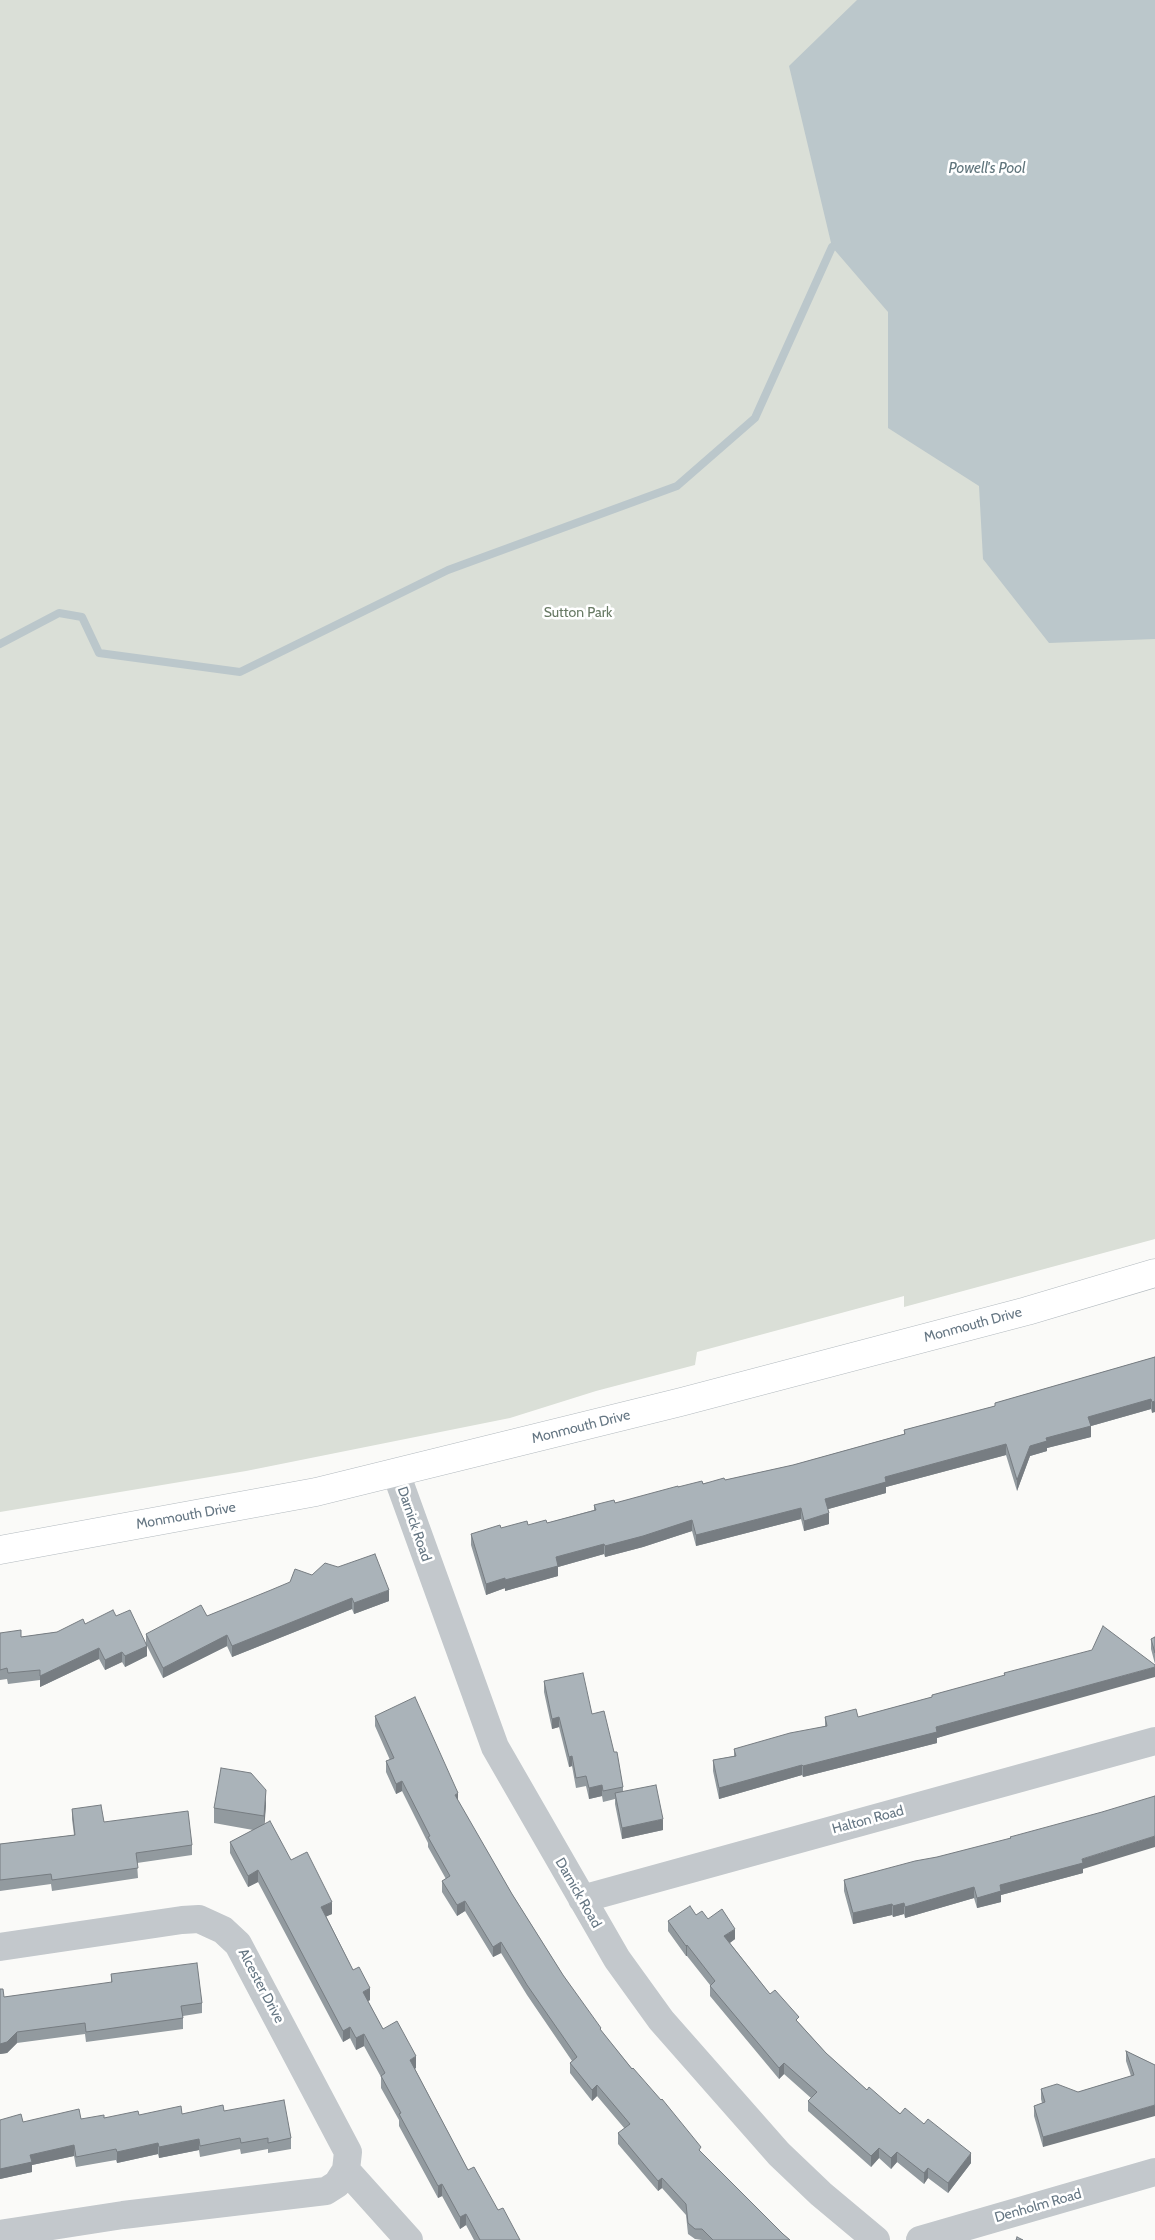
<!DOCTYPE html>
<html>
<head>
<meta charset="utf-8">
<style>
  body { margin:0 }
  canvas { display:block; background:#fafaf8 }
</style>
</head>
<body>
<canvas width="1155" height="2240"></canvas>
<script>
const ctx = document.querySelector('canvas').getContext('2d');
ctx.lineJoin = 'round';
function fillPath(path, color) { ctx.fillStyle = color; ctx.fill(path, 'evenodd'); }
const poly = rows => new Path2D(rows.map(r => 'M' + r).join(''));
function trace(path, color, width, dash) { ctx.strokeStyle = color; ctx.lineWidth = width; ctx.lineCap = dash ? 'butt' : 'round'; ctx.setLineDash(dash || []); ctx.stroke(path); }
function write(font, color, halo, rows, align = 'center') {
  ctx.font = font + ' Cabin,sans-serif'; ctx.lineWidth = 5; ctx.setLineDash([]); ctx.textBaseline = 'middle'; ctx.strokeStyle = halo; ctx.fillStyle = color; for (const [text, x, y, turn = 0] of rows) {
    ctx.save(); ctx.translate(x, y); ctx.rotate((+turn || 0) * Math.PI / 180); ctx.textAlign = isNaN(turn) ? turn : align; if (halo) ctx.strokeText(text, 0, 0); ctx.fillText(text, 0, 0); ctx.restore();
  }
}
const green = poly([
  [0,0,1155,0,1155,1239,904,1307,904,1296,697,1352,695,1365,596,1391,510,1418,246,1471,0,1512]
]);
const water = poly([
  [857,0,1155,0,1155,639,1049,643,983,559,979,486,888,428,888,312,832,247,789,66]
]);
const stream = poly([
  [0,644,59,613,82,617,99,653,240,672,448,570,677,486,755,418,832,247]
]);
const street = poly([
  [396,1473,495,1747,617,1959,661,2020,779,2154,821,2194,876,2240],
  [582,1899,1155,1741],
  [0,1947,182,1920,199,1919,223,1930,238,1944,348,2152,346,2170,337,2184,326,2191,123,2215,0,2234],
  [346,2170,409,2240],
  [920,2240,1155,2172]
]);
const secondary = poly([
  [0,1550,316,1492,681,1402,1027,1311,1155,1273]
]);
const wall = poly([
  [1155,1357,1152,1413,1151,1409,1091,1426,1091,1437,1047,1448,1047,1451,1030,1456,1017,1491,1006,1455,886,1487,886,1493,828,1509,829,1524,804,1531,801,1519,696,1546,692,1531,643,1547,605,1557,604,1554,558,1567,558,1576,505,1591,505,1588,486,1595,471,1545,471,1534,501,1528,528,1525,547,1523,594,1510,594,1505,615,1503,678,1487,725,1480,793,1465,904,1434,904,1430,995,1406,995,1403],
  [312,1575,389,1601,354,1614,352,1609,232,1657,227,1646,163,1678,147,1646,147,1656,125,1667,122,1662,105,1670,99,1659,40,1687,40,1680,8,1684,7,1679,0,1680,0,1633,21,1637,57,1632,85,1624,116,1616,146,1644,146,1634,207,1616],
  [1155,1637,1155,1664,1151,1649,1151,1639],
  [1155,1665,937,1738,937,1743,803,1777,802,1775,719,1799,713,1771,713,1760,734,1756,734,1749,825,1726,825,1717,858,1717,932,1697,932,1695,1004,1676,1004,1673],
  [544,1681,592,1714,614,1752,623,1787,623,1791,663,1830,622,1839,615,1804,615,1799,603,1802,602,1796,589,1799,586,1786,576,1788,572,1766,569,1767,559,1727,552,1729,544,1692],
  [375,1716,458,1801,512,1894,563,1975,601,2031,701,2152,783,2234,790,2240,702,2240,695,2239,688,2234,686,2215,662,2188,658,2191,618,2144,618,2133,625,2129,597,2096,592,2101,570,2073,570,2063,572,2061,527,1995,501,1953,493,1957,465,1911,457,1916,442,1892,442,1881,446,1879,428,1847,428,1843,402,1791,396,1794,386,1772,386,1761,390,1760,375,1726],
  [266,1805,264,1824,291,1860,332,1914,326,1916,353,1970,370,2000,368,2001,383,2029,416,2068,415,2069,468,2170,520,2240,474,2240,466,2225,460,2229,442,2196,438,2198,399,2126,399,2120,381,2088,381,2077,364,2046,356,2050,350,2038,343,2042,258,1882,248,1887,230,1853,230,1842,253,1830,214,1823,214,1808],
  [72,1809,104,1822,192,1845,192,1855,137,1863,138,1878,52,1891,51,1884,0,1891,0,1844,74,1835,72,1819],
  [1010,1837,1083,1869,1083,1873,1001,1895,1001,1902,977,1908,974,1898,905,1918,904,1914,893,1917,892,1915,853,1924,844,1891,844,1880,1010,1839],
  [696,1915,708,1919,735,1939,730,1943,770,1994,799,2023,826,2053,867,2090,971,2163,948,2193,928,2178,924,2184,897,2162,891,2169,879,2158,871,2167,808,2111,808,2101,811,2098,784,2074,779,2079,710,1996,710,1985,687,1956,686,1956,668,1931,668,1921],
  [111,1974,202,2003,202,2013,183,2016,183,2029,86,2042,85,2034,17,2043,7,2053,0,2054,0,1989,4,1997,111,1983],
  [1126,2051,1155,2065,1043,2147,1034,2116,1034,2106,1042,2103,1041,2099,1041,2089,1078,2092,1131,2076,1126,2061],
  [224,2111,291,2138,291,2149,268,2153,268,2149,241,2154,240,2149,200,2157,199,2150,159,2158,158,2154,117,2163,116,2160,76,2167,74,2156,32,2165,32,2172,0,2179,0,2120,23,2122,81,2119,104,2118,139,2115,182,2114]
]);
const shadedWall = poly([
  [1151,1399,1151,1409,1091,1426,1091,1437,1047,1448,1047,1451,1030,1456,1017,1491,1017,1480,1030,1446,1088,1417],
  [1155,1401,1155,1412,1152,1413,1152,1402],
  [1006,1444,1006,1455,886,1487,886,1493,825,1510,825,1499,885,1477],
  [801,1508,801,1519,696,1546,696,1535],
  [829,1513,829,1524,804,1531,804,1521],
  [692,1520,692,1531,643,1547,605,1557,605,1546],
  [604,1544,604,1554,558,1567,558,1576,505,1591,505,1580,556,1557],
  [505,1578,505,1588,486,1595,486,1584],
  [389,1590,389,1601,354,1614,354,1603],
  [352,1598,352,1609,232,1657,232,1646],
  [227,1635,227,1646,163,1678,163,1668],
  [147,1646,147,1656,125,1667,125,1656],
  [99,1648,99,1659,40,1687,40,1676],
  [122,1652,122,1662,105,1670,105,1660],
  [1155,1667,1155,1677,937,1738,937,1743,803,1777,803,1766,936,1727],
  [559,1717,559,1727,552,1729,552,1719],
  [572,1756,572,1766,569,1767,569,1757],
  [802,1765,802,1775,719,1799,719,1788],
  [402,1781,402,1791,396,1794,396,1784],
  [602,1785,602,1796,589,1799,589,1788],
  [266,1790,266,1805,264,1832,264,1816],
  [458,1793,458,1804,455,1795],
  [663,1819,663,1830,622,1839,622,1828],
  [1155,1836,1155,1847,1083,1869,1083,1873,1001,1895,1001,1902,977,1908,977,1898,1000,1885],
  [258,1870,258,1882,248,1887,248,1876],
  [974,1887,974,1898,905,1918,905,1907],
  [465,1901,465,1911,457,1916,457,1905],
  [332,1902,332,1914,321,1919,321,1907],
  [904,1903,904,1914,893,1917,893,1906],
  [892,1904,892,1915,853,1924,853,1913],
  [735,1929,735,1939,724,1947,724,1936],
  [501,1942,501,1953,493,1957,493,1947],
  [687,1945,687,1956,686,1956,686,1946],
  [370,1988,370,2000,363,2004,363,1992],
  [350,2027,350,2038,343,2042,343,2031],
  [17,2032,17,2043,7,2053,0,2054,0,2044],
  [364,2034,364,2046,356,2050,356,2038],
  [416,2056,416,2068,410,2071,410,2060],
  [784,2063,784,2074,779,2079,779,2068],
  [597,2085,597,2096,592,2101,592,2090],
  [1155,2105,1155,2116,1043,2147,1043,2137],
  [199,2139,199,2150,159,2158,159,2147],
  [158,2143,158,2154,117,2163,117,2152],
  [74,2145,74,2156,32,2165,32,2172,0,2179,0,2169,30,2155],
  [879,2148,879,2158,871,2167,871,2156],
  [897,2152,897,2162,891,2169,891,2158],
  [971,2153,971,2163,948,2193,948,2183],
  [928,2168,928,2178,924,2184,924,2173],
  [662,2178,662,2188,658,2191,658,2181],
  [442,2184,442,2196,438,2198,438,2186],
  [466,2214,466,2225,460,2229,460,2217]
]);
const building = poly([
  [1155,1357,1155,1401,1152,1402,1151,1399,1088,1417,1091,1426,1046,1438,1047,1441,1030,1446,1017,1480,1006,1444,885,1477,886,1482,825,1499,829,1513,804,1521,801,1508,696,1535,692,1520,643,1536,605,1546,604,1544,556,1557,558,1566,505,1580,505,1578,486,1584,471,1534,500,1525,501,1528,527,1521,528,1525,546,1520,547,1523,596,1510,594,1505,614,1500,615,1503,678,1486,678,1487,702,1481,703,1484,724,1478,725,1480,793,1465,905,1434,904,1430,995,1406,995,1403,1155,1357],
  [375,1554,389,1590,354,1603,352,1598,232,1646,227,1635,163,1668,146,1634,201,1605,207,1616,271,1590,290,1582,295,1569,312,1575,325,1563,338,1567,375,1554],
  [113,1610,116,1616,130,1610,147,1646,125,1656,122,1652,105,1660,99,1648,40,1676,40,1670,8,1673,7,1668,0,1670,0,1633,21,1630,21,1637,57,1632,83,1619,85,1624,113,1610],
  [1103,1626,1155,1665,1155,1667,936,1727,937,1732,803,1766,802,1765,719,1788,713,1760,736,1756,734,1749,790,1733,827,1726,825,1717,856,1709,858,1717,932,1697,932,1695,1005,1675,1004,1673,1092,1650,1103,1626],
  [1155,1637,1155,1653,1151,1639,1155,1637],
  [583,1673,592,1714,604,1711,614,1752,617,1752,623,1787,603,1791,602,1785,589,1788,586,1776,576,1778,572,1756,569,1757,559,1717,552,1719,544,1681,583,1673],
  [415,1697,458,1793,455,1795,512,1894,563,1975,601,2028,600,2029,632,2069,633,2068,661,2100,662,2099,701,2147,699,2150,783,2234,790,2240,713,2240,702,2229,695,2229,688,2223,686,2204,662,2178,658,2181,618,2133,630,2124,597,2085,592,2090,570,2063,577,2057,527,1985,501,1942,493,1947,465,1901,457,1905,442,1881,450,1876,428,1837,430,1836,402,1781,396,1784,386,1761,394,1758,375,1716,415,1697],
  [221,1768,251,1773,266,1790,264,1816,214,1808,221,1768],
  [656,1785,663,1819,622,1828,615,1793,656,1785],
  [1155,1796,1155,1836,1082,1859,1083,1863,1000,1885,1001,1891,977,1898,974,1887,905,1907,904,1903,893,1906,892,1904,853,1913,844,1880,915,1861,937,1857,1011,1838,1010,1837,1102,1812,1155,1796],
  [101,1805,104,1822,188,1811,192,1845,136,1853,138,1868,52,1880,51,1874,0,1880,0,1844,75,1835,72,1809,101,1805],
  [270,1821,291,1860,307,1852,332,1902,321,1907,353,1970,359,1967,370,1988,363,1992,383,2029,397,2021,416,2056,410,2060,468,2170,474,2167,498,2210,503,2208,520,2240,480,2240,466,2214,460,2217,442,2184,438,2186,399,2114,401,2113,381,2076,385,2073,364,2034,356,2038,350,2027,343,2031,258,1870,248,1876,230,1842,270,1821],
  [690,1906,696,1915,702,1911,708,1919,722,1909,735,1929,724,1936,770,1994,775,1990,799,2017,796,2020,826,2053,867,2090,869,2087,900,2114,905,2108,924,2124,928,2119,971,2153,948,2183,928,2168,924,2173,897,2152,891,2158,879,2148,871,2156,808,2101,817,2092,784,2063,779,2068,710,1986,715,1981,687,1945,686,1946,668,1921,690,1906],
  [197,1963,202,2003,181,2006,183,2018,86,2032,85,2023,17,2032,7,2042,0,2044,0,1989,3,1989,4,1997,112,1982,111,1974,197,1963],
  [1126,2051,1155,2065,1155,2105,1043,2137,1034,2106,1045,2102,1041,2089,1057,2084,1078,2092,1134,2075,1126,2051],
  [284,2100,291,2138,268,2143,268,2138,241,2143,240,2138,200,2146,199,2139,159,2147,158,2143,117,2152,116,2149,76,2157,74,2145,30,2155,32,2162,0,2169,0,2120,21,2114,23,2122,79,2109,81,2119,104,2115,104,2118,138,2111,139,2115,181,2106,182,2114,223,2105,224,2111,284,2100],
  [1017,2237,1023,2240,1016,2240,1017,2237]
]);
const parkNames = [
  ["Sutton Park",578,613]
];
const streetNames = [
  ["Monmouth Drive",973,1325,-15],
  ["Monmouth Drive",581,1427,-14],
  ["Monmouth Drive",186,1516,-10],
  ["Darnick Road",414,1524,71],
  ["Halton Road",868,1820,-15],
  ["Darnick Road",578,1893,60],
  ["Alcester Drive",261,1986,62],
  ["Denholm Road",1038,2206,-16]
];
const waterNames = [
  ["Powell's Pool",987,169]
];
fillPath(green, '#dadfd7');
fillPath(water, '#bbc7cb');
trace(stream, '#bbc7cb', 8);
trace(secondary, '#b3babf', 29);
trace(street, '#c3c8cc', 28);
trace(secondary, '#fff', 28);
fillPath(wall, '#929a9f');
fillPath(shadedWall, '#777d82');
fillPath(building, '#aab3b9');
trace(building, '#777d82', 1);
write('14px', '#687a64', '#fff', parkNames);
write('14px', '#657683', '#fff', streetNames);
write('italic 15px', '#60757c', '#fff', waterNames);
</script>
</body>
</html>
